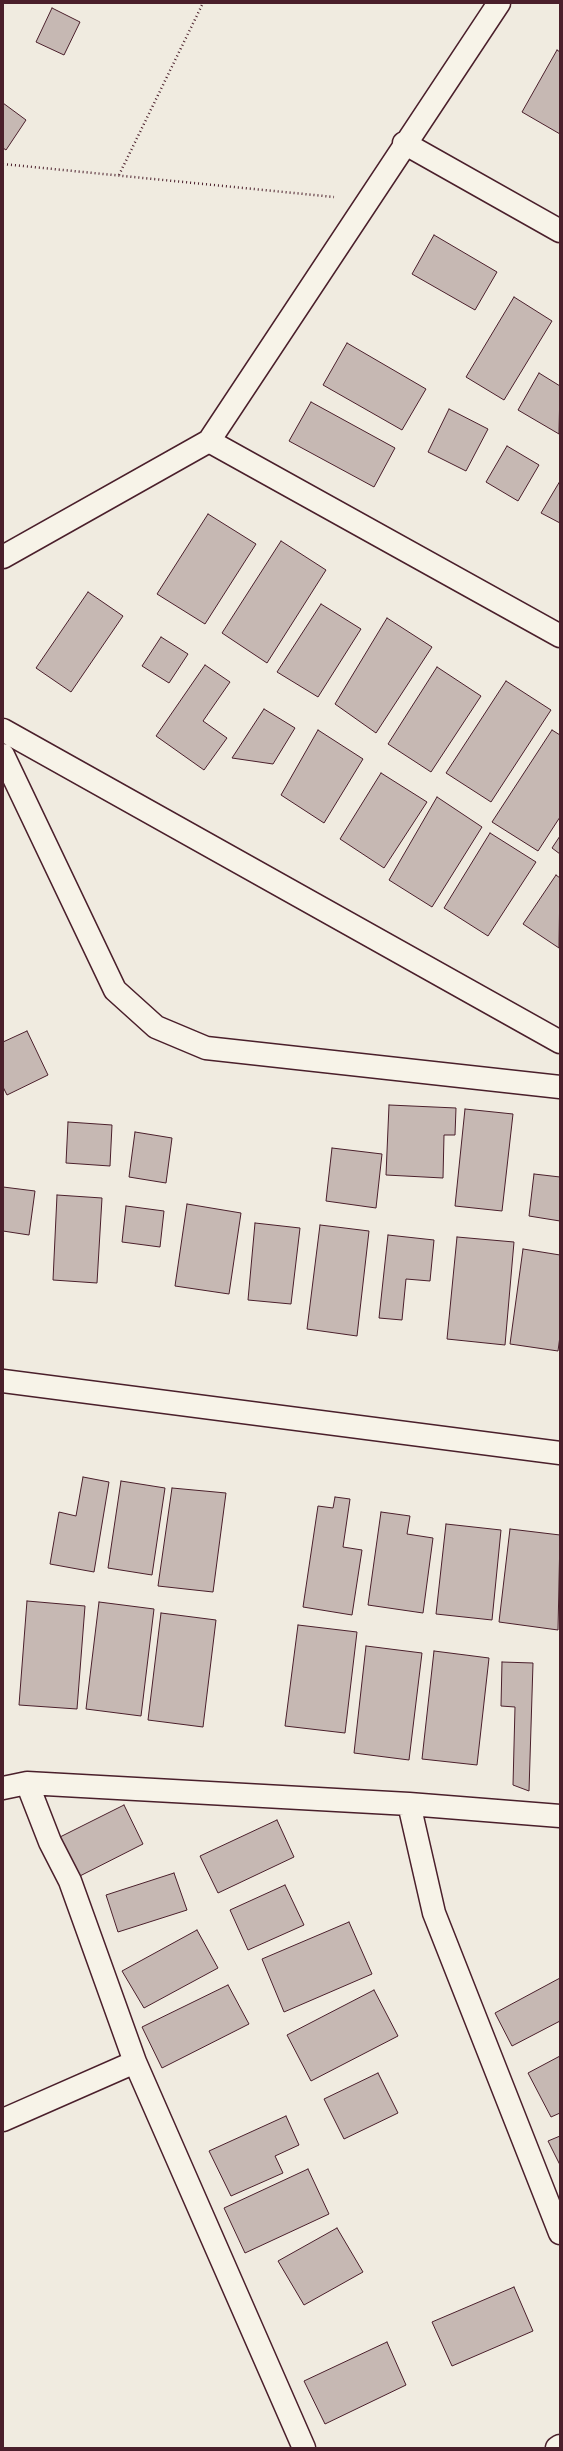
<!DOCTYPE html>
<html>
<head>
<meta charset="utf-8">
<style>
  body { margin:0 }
  #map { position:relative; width:563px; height:2451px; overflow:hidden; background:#f0ebe0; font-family:Kalam,sans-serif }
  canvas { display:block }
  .frame { position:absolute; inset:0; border:4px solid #4a1f2b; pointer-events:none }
</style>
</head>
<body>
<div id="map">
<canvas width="563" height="2451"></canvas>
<div class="frame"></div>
</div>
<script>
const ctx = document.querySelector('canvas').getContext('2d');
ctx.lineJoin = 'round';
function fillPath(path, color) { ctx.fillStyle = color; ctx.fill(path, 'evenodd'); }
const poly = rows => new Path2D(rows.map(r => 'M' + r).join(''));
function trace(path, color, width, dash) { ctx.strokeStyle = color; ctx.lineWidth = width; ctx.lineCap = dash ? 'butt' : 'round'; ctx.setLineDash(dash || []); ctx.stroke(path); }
const building = poly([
  [52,8,80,22,64,55,36,42,52,8],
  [557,50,560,52,560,134,522,112,557,50],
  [3,103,26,120,6,150,3,148,3,103],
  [434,235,497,272,475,310,412,274,434,235],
  [514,297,552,321,504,400,466,377,514,297],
  [347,343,426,389,402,430,323,385,347,343],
  [539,373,560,386,559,434,518,410,539,373],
  [311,402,395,448,374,487,289,441,311,402],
  [449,409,488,429,466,471,428,452,449,409],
  [507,446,539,465,518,501,486,482,507,446],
  [560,481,560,523,541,513,560,481],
  [208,514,256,544,205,624,157,594,208,514],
  [281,541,326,570,267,663,222,633,281,541],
  [88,592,123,616,71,692,36,668,88,592],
  [321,604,361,629,318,697,277,672,321,604],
  [387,618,432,647,376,733,335,704,387,618],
  [161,637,188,654,169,683,142,666,161,637],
  [205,665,230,682,203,721,227,738,204,770,156,736,205,665],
  [437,667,481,696,431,772,388,744,437,667],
  [506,681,551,710,491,802,446,773,506,681],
  [264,709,295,728,273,764,232,758,264,709],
  [318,730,363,759,324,823,281,795,318,730],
  [552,730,560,735,560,817,538,851,492,822,552,730],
  [381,773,427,802,384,868,340,839,381,773],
  [437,797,482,827,432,907,389,880,437,797],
  [490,833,536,862,488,936,444,908,490,833],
  [560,836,560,854,552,848,560,836],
  [556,875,560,878,559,948,523,924,556,875],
  [27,1031,48,1075,7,1095,3,1087,3,1042,27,1031],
  [389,1105,456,1108,455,1135,444,1135,443,1178,386,1175,389,1105],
  [465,1109,513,1114,502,1211,455,1206,465,1109],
  [68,1122,112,1125,110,1166,66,1163,68,1122],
  [135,1132,172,1138,166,1183,129,1177,135,1132],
  [332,1148,382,1154,376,1208,326,1201,332,1148],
  [534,1174,560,1177,560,1221,529,1216,534,1174],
  [3,1187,35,1191,29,1235,3,1231,3,1187],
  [57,1195,102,1198,97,1283,53,1280,57,1195],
  [187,1204,241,1213,229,1294,175,1286,187,1204],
  [126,1206,164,1211,160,1247,122,1242,126,1206],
  [255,1223,300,1228,291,1304,248,1300,255,1223],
  [320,1225,369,1231,357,1336,307,1329,320,1225],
  [388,1235,434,1240,430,1281,406,1279,402,1320,379,1318,388,1235],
  [457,1237,514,1242,505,1345,447,1339,457,1237],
  [523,1249,560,1255,560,1336,558,1351,510,1344,523,1249],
  [83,1477,109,1482,94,1572,50,1564,59,1512,76,1516,83,1477],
  [121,1481,165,1488,152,1575,108,1568,121,1481],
  [172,1488,226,1493,213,1592,158,1586,172,1488],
  [335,1497,350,1499,343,1547,362,1550,352,1615,303,1607,318,1506,333,1508,335,1497],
  [381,1512,410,1516,407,1534,433,1538,423,1613,368,1605,381,1512],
  [446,1524,501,1530,492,1620,436,1614,446,1524],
  [510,1529,560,1535,558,1630,499,1622,510,1529],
  [27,1601,85,1606,77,1709,19,1705,27,1601],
  [99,1602,154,1609,141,1716,86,1709,99,1602],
  [161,1613,216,1620,203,1727,148,1720,161,1613],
  [298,1625,357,1632,345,1733,285,1726,298,1625],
  [366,1646,422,1653,409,1760,354,1753,366,1646],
  [434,1651,489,1658,477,1765,422,1759,434,1651],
  [502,1662,533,1663,529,1791,513,1785,515,1707,501,1706,502,1662],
  [124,1805,143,1844,70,1881,50,1842,124,1805],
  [277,1820,294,1857,218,1893,200,1856,277,1820],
  [174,1873,187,1910,118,1932,106,1895,174,1873],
  [285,1885,304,1925,248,1950,230,1910,285,1885],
  [349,1922,372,1974,284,2012,262,1959,349,1922],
  [197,1930,218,1968,144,2008,122,1971,197,1930],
  [560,1978,560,2021,512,2046,495,2013,560,1978],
  [228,1985,249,2024,162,2068,142,2027,228,1985],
  [374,1990,398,2036,311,2081,287,2035,374,1990],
  [560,2056,560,2113,551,2117,528,2073,560,2056],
  [378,2073,398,2113,344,2139,324,2099,378,2073],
  [286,2116,299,2145,275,2156,283,2173,231,2196,209,2151,286,2116],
  [560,2136,560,2165,548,2141,560,2136],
  [308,2169,329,2214,245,2253,224,2208,308,2169],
  [337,2228,363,2272,304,2305,278,2261,337,2228],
  [514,2287,533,2331,452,2366,432,2322,514,2287],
  [387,2342,406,2385,325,2424,304,2381,387,2342]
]);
const path = poly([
  [3,164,334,197],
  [119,175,203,3]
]);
const minor = poly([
  [404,143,560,231],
  [209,441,560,636],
  [3,557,209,441,499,3],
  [3,730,560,1042],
  [3,755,115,990,156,1027,206,1048,560,1087],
  [27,1783,50,1842,70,1881,135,2062,304,2448],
  [3,1788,27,1783,409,1804,560,1816],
  [409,1804,434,1913,560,2233],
  [3,2120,135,2062],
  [557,2448,560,2446]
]);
const tertiary = poly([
  [3,1381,560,1453]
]);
fillPath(building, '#c6b8b3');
trace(building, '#4a1f2b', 1);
trace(minor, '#4a1f2b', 25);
trace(tertiary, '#4a1f2b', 25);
trace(path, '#4a1f2b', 2.5, [1, 3]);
trace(minor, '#f7f3e8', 22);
trace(tertiary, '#f7f3e8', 22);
</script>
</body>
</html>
